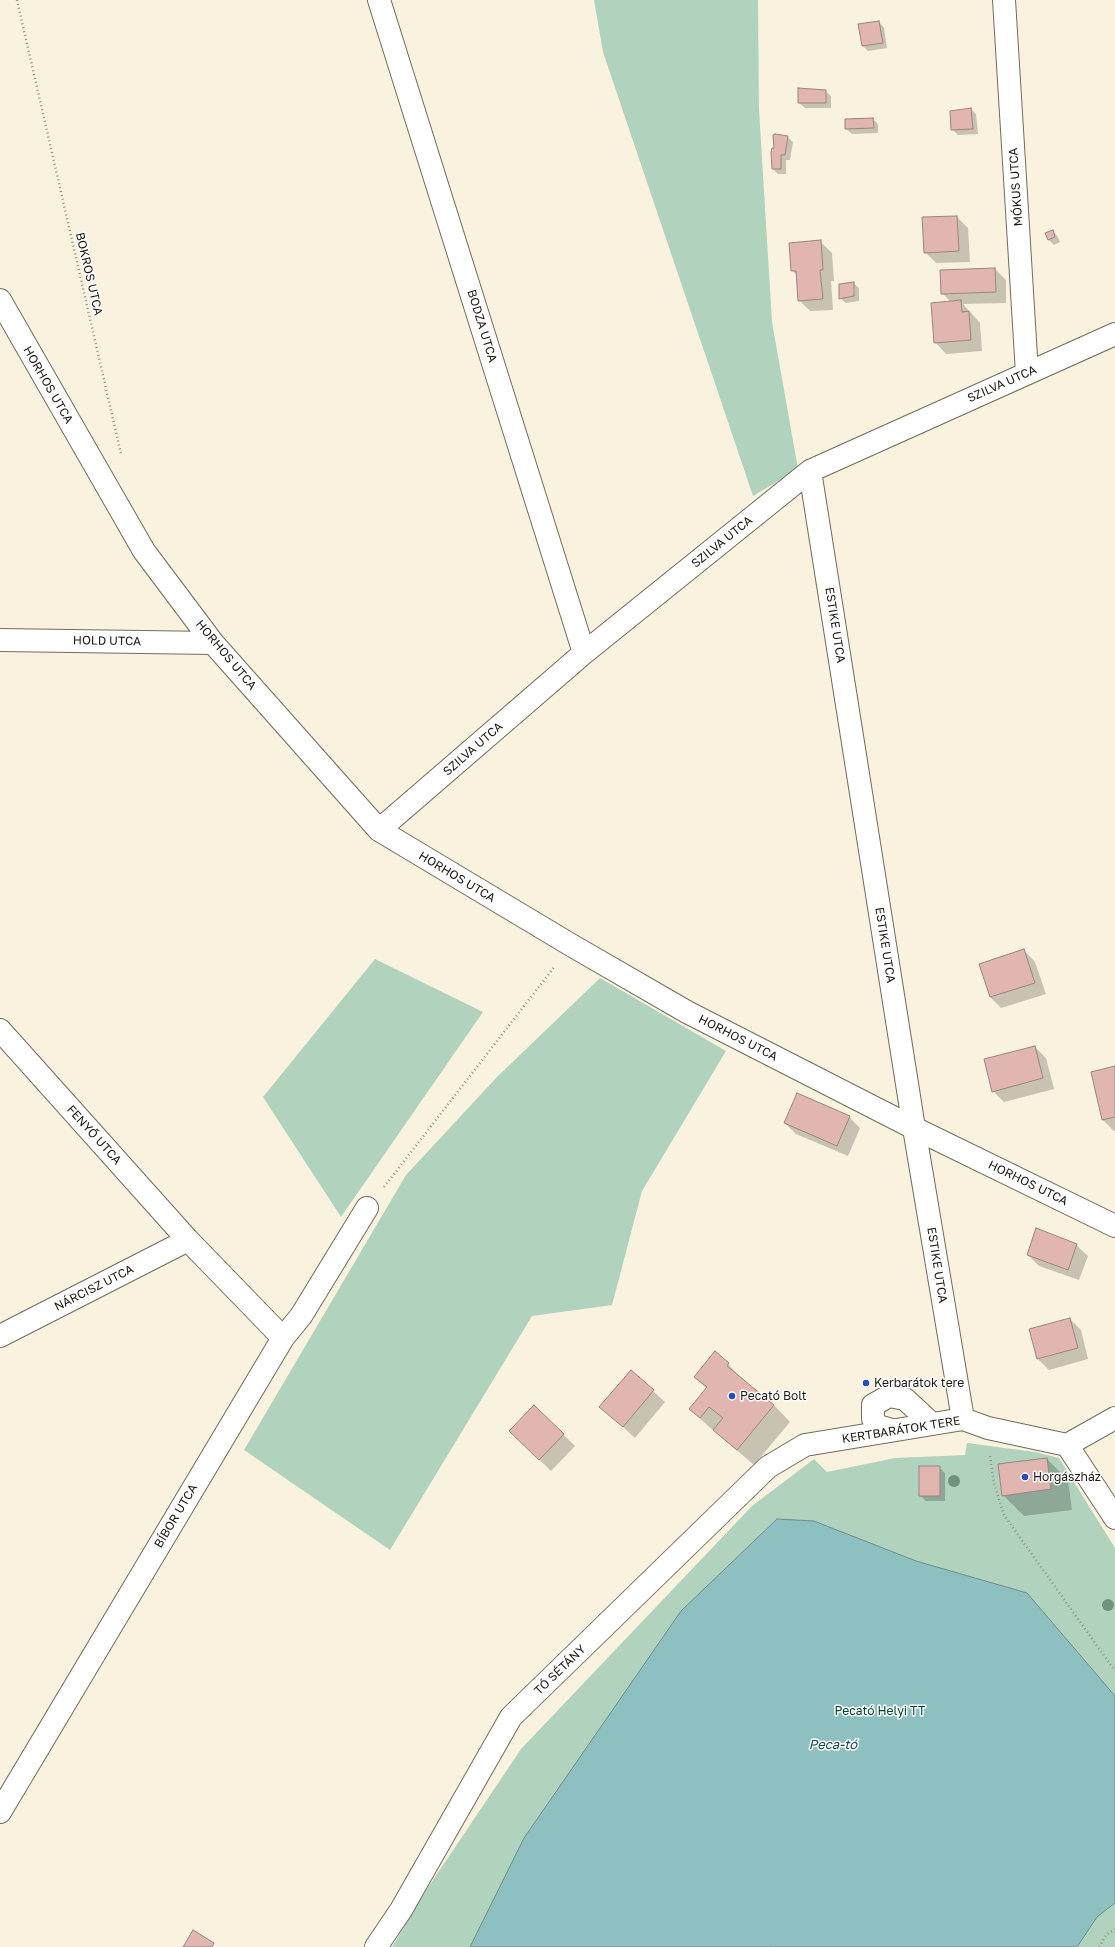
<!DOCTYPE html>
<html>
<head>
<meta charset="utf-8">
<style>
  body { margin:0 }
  canvas { display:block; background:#f9f2df }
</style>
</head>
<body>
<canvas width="1115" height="1947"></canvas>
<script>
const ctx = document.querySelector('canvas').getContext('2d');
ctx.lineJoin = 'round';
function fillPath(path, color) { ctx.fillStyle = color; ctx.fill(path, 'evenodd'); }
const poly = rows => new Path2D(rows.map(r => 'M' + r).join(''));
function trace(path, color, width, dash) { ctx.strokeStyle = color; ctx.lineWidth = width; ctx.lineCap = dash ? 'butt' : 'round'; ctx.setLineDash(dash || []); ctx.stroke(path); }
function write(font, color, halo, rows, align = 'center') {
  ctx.font = font + ' "Golos Text",sans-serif'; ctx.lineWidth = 3; ctx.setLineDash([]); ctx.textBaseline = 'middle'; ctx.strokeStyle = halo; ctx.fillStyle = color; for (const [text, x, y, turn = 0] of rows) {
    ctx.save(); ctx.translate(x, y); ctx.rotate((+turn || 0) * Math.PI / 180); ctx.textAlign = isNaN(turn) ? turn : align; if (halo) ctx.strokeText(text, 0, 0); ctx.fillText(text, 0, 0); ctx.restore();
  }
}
const green = poly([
  [594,0,758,0,759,109,772,322,798,469,753,496,603,52],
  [375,959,483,1012,341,1217,263,1097],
  [600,978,726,1051,642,1191,612,1305,532,1316,390,1550,244,1450,406,1175,497,1077],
  [967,1443,1035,1452,1059,1458,1115,1548,1115,1947,392,1947,427,1889,521,1749,752,1506,814,1459,827,1472,895,1458,965,1455]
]);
const water = poly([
  [777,1519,814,1521,916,1561,1027,1593,1115,1696,1115,1903,1097,1917,1077,1947,470,1947,524,1838,681,1611,777,1519]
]);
const shadow = poly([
  [879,22,884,28,887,48,868,51,862,45],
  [825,91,831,96,831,108,805,108,799,103],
  [971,109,976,114,978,134,958,135,952,129],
  [873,119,878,124,878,133,852,134,846,129],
  [787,137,793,142,790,160,786,160,786,174,778,174,773,169,772,153],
  [957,217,968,228,970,262,936,263,925,252],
  [1053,231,1058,237,1060,242,1054,245,1049,240],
  [821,242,832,253,834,281,831,281,833,310,810,311,799,300,797,275,792,270],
  [995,269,1006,280,1006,303,963,304,980,323,982,351,946,354,935,342,951,302,942,293],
  [853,283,859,288,859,301,846,303,840,298],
  [1024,950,1035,962,1046,994,1001,1008,990,997,980,965],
  [1035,1047,1046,1058,1054,1089,1004,1102,993,1091],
  [1115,1067,1115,1131,1114,1131,1103,1120,1092,1073],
  [849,1117,860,1128,848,1156,796,1134,785,1123],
  [1076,1245,1088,1256,1079,1280,1039,1266,1028,1255],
  [1070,1319,1081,1330,1088,1359,1049,1370,1038,1359],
  [728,1364,744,1381,774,1405,790,1422,754,1465,707,1425,690,1409,707,1389,695,1377],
  [631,1371,665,1402,635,1438,601,1407],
  [534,1406,575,1446,551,1471,510,1431],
  [1047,1459,1068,1480,1072,1510,1024,1516,1003,1495],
  [939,1467,945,1473,945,1501,926,1501,920,1495]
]);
const building = poly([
  [879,21,883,43,862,46,858,24,879,21],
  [798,88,826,90,826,103,798,103,798,88],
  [971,108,973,129,951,130,950,111,971,108],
  [873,118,874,128,845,129,845,119,873,118],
  [775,134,788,136,785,155,781,155,781,169,772,169,771,153,772,148,774,148,773,135,775,134],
  [957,216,959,251,924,253,922,217,957,216],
  [1053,230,1055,237,1048,240,1045,233,1053,230],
  [821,240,823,270,820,270,823,299,798,301,796,271,791,271,789,243,821,240],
  [995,268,996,292,941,294,940,270,995,268],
  [854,282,854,296,839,299,839,284,854,282],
  [961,300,962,312,969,311,971,340,934,343,931,303,961,300],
  [1024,949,1035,983,990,997,979,964,1024,949],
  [1035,1046,1043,1078,992,1092,984,1059,1035,1046],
  [1115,1066,1115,1117,1102,1120,1091,1072,1115,1066],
  [797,1093,850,1116,837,1146,784,1123,797,1093],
  [1036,1228,1077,1244,1068,1270,1027,1255,1036,1228],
  [1070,1318,1078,1348,1037,1359,1029,1329,1070,1318],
  [715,1351,729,1363,727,1366,774,1405,737,1450,713,1430,723,1418,709,1407,700,1418,689,1409,707,1387,694,1377,715,1351],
  [631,1370,654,1390,623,1427,599,1407,631,1370],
  [534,1405,564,1434,539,1460,509,1431,534,1405],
  [1047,1458,1051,1489,1002,1496,998,1464,1047,1458],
  [919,1466,940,1466,940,1496,919,1496,919,1466],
  [193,1930,214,1943,212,1947,183,1947,193,1930]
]);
const path = poly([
  [17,0,121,454],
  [384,1187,555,966],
  [990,1456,994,1484,1004,1515,1115,1671],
  [1099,1947,1106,1935,1115,1929]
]);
const minor = poly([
  [379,0,584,653],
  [1004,0,1027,373],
  [0,300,144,551,213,643,379,830,571,945,687,1012,914,1128,1115,1226],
  [810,471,914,1128,963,1419],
  [0,640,213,643],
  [379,830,584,653,810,471,1115,334],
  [0,1030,188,1240,283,1338,0,1812],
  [0,1336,188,1240],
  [283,1338,301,1316,367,1208],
  [892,1430,878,1426,873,1419,873,1405,889,1396,905,1399,932,1424],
  [1067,1445,1115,1518],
  [1067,1445,1115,1418],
  [376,1947,401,1910,511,1717,768,1467,805,1445,963,1419,988,1428,1067,1445]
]);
const trees = [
  [954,1481],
  [1108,1605]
];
const markers = [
  [866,1383,4,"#274bba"],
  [732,1396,4,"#274bba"],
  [1025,1477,4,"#274bba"]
];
const streetNames = [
  ["MÓKUS UTCA",1016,187,-94],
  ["BOKROS UTCA",89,274,77],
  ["BODZA UTCA",482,326,73],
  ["SZILVA UTCA",1002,384,-24],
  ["HORHOS UTCA",48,385,60],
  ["SZILVA UTCA",722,542,-39],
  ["ESTIKE UTCA",835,625,81],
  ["HOLD UTCA",107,641,1],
  ["HORHOS UTCA",226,655,50],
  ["SZILVA UTCA",473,749,-41],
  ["HORHOS UTCA",457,877,31],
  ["ESTIKE UTCA",885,945,81],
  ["HORHOS UTCA",738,1038,27],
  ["FENYŐ UTCA",94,1135,48],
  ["HORHOS UTCA",1028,1183,26],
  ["ESTIKE UTCA",937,1265,81],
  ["NÁRCISZ UTCA",94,1288,-27],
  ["KERTBARÁTOK TERE",901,1430,-9],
  ["BÍBOR UTCA",176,1516,-59],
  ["TÓ SÉTÁNY",560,1670,-44]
];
const poiNames = [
  ["Kerbarátok tere",874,1383],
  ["Pecató Bolt",740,1396],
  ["Horgászház",1033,1477]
];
const parkNames = [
  ["Pecató Helyi TT",880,1711]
];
const waterNames = [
  ["Peca-tó",833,1745]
];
fillPath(green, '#b1d3bd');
fillPath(water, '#8ec0c1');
trace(water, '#6c8e8d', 1);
fillPath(shadow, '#0003');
fillPath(building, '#e1b5b0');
trace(building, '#9a8582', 1);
trace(minor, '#726c5c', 24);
trace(path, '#989386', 2.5, [1, 3]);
trace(minor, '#fff', 22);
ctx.fillStyle = '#70937a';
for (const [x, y] of trees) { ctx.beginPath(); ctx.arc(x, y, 6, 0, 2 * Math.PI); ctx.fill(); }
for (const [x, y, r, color] of markers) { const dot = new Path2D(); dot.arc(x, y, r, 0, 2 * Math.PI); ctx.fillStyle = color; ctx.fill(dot); trace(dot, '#fff', 1.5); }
write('12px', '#1c1913', '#fff', streetNames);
write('12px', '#1c1913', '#fff', poiNames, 'left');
write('12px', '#004527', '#fff', parkNames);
write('italic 13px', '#194648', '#fff', waterNames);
</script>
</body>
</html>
